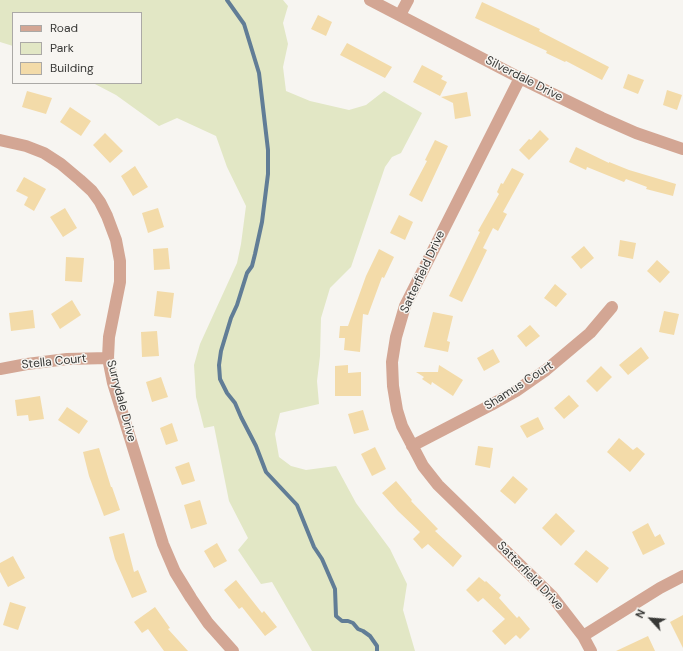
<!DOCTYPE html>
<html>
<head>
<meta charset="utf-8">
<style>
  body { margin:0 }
  #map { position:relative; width:683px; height:651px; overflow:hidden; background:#f7f5f1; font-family:"DM Sans",sans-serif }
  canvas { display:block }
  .legend { position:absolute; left:12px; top:12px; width:130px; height:72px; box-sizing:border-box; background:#f7f5f1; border:1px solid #aba9a6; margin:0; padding:5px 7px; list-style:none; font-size:12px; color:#383836 }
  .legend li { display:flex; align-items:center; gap:8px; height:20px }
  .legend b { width:20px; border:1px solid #aba9a6 }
  .north { position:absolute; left:631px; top:599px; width:40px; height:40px; -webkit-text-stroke:3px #f7f5f1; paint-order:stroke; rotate:296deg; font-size:11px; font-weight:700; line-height:16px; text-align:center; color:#383836 }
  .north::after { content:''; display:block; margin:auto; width:14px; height:18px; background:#383836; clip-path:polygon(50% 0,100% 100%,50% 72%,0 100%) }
</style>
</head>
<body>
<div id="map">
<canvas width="683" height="651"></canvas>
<ul class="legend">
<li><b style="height:5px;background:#d3a694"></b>Road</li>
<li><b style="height:11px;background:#e2e7c5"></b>Park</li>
<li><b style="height:11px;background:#f3dba9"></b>Building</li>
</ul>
<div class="north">N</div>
</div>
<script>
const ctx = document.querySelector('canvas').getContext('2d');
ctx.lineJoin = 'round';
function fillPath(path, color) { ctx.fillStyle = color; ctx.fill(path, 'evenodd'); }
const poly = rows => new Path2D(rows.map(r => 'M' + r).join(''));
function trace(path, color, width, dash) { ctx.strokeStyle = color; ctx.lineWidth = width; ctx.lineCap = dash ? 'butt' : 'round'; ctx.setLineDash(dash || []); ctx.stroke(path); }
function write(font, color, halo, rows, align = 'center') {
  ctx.font = font + ' "DM Sans",sans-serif'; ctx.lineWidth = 3; ctx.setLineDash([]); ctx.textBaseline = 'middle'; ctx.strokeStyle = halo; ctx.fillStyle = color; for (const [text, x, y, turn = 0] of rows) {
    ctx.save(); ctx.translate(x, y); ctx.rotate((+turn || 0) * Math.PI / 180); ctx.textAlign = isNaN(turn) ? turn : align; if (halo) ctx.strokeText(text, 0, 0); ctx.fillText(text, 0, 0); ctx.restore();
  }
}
const green = poly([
  [0,0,283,0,288,6,283,23,288,44,283,67,286,91,310,101,349,110,366,105,384,91,422,113,401,153,392,157,385,167,351,267,330,288,321,318,320,356,317,381,319,404,280,413,275,434,279,457,291,466,306,470,336,466,356,503,390,549,407,584,403,610,415,651,312,651,272,582,261,584,238,550,248,538,229,501,214,426,204,428,196,397,194,365,200,344,237,263,241,244,246,206,227,167,216,136,177,118,159,126,116,95,93,83,141,83,141,13,13,13,13,46,0,42]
]);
const stream = poly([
  [227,0,244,24,259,73,268,150,268,174,262,222,255,254,252,266,247,273,237,305,231,318,221,351,219,365,220,379,227,393,235,403,241,417,256,446,266,472,297,505,314,547,322,559,335,589,336,616,342,621,348,621,353,623,358,629,363,631,370,636,377,646,377,651]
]);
const building = poly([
  [482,2,540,29,539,31,609,67,602,80,566,61,565,62,546,53,547,51,475,18],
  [318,15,332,22,326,36,311,29],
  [347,43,392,67,385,78,340,55],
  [422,65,443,76,441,79,447,82,440,96,413,82],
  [628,74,644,80,638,94,623,88],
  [667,90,682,95,677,110,663,105],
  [27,91,52,98,46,114,22,107],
  [467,92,471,116,455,119,453,103,441,97],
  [70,107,91,121,81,136,60,122],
  [540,130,549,139,529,160,519,150,529,139,531,140],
  [105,133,123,151,110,163,93,145],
  [435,140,448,146,422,202,409,195,427,161,425,160],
  [576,147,609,163,609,162,629,170,676,184,673,196,646,189,647,187,626,179,624,182,587,167,586,170,569,162],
  [135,166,148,187,133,196,121,176],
  [512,168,524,174,503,212,507,214,498,231,493,228,483,248,487,250,462,302,449,296,480,232,478,231,499,194,497,192,501,183,503,184],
  [24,177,46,189,34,211,24,205,28,197,16,191],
  [65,208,77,228,63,237,50,217],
  [158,208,164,227,148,233,142,213],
  [399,215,413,222,405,240,390,233],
  [620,240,636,243,633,259,618,256],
  [584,246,594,258,581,269,571,257],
  [168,248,170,269,154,270,153,249],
  [379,249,394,257,384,278,382,277,368,315,363,314,360,352,344,350,345,338,339,338,340,326,348,326,366,276],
  [66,257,84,258,82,282,65,281],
  [657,260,670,272,660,283,647,271],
  [555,284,567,294,556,307,544,298],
  [157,291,174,293,171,318,154,316],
  [72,300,81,315,60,329,51,314],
  [33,310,35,328,11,331,9,313],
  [664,311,679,314,674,335,659,332],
  [433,312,453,316,447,341,450,342,448,352,424,347],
  [530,325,540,336,526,347,517,336],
  [157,331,159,356,142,357,141,332],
  [641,347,649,358,628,375,619,365],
  [493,349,500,362,484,371,477,358],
  [348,365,348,373,361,372,361,396,335,396,335,366],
  [439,365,463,380,453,396,432,382,431,385,422,379,424,377,416,372,438,372],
  [601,366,612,377,597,392,586,381],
  [161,377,168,397,152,402,146,382],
  [569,395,579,406,564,419,554,408],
  [40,396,44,419,29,421,28,415,17,416,15,400],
  [67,407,88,421,79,434,58,420],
  [363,410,369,430,354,434,348,414],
  [538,417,544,429,527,438,520,426],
  [172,423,178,441,166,445,160,428],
  [619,438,633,450,637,447,645,454,630,472,607,452],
  [478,446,493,448,490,468,475,465],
  [375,447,386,469,372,476,361,454],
  [99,448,111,487,112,487,120,510,104,516,89,476,83,452],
  [189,462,195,481,182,485,175,467],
  [513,476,528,489,515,504,500,491],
  [396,481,412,500,411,501,438,529,435,531,462,556,453,567,428,544,422,549,413,539,420,532,398,511,382,493],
  [200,500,207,524,191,529,184,505],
  [556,513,575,531,561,546,542,528],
  [648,523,655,537,660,534,665,544,643,555,632,532],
  [124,533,134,572,138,570,147,592,132,598,115,559,109,537],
  [217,543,227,561,214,568,204,551],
  [586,550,609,568,597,583,574,564],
  [13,556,25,578,8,587,0,572,0,563],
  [479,577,485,582,486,581,501,595,499,598,517,618,519,616,530,629,520,639,516,635,505,645,492,631,505,619,483,598,478,602,466,590],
  [236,580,262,613,264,611,277,627,265,636,242,607,239,609,224,590],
  [10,602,26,607,18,630,3,625],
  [155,607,170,628,168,629,188,651,164,651,148,629,142,633,134,622],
  [683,615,683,648,670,622],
  [648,636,655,651,616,651]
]);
const minor = poly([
  [370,0,520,78,602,118,636,133,683,149],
  [400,15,408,0],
  [520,78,405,306,396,337,392,362,393,386,397,410,402,426,423,466,438,485,552,596,583,636,591,651],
  [0,140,26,146,44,153,61,164,80,180,92,191,100,202,107,216,116,240,120,261,120,282,109,337,108,358,113,383,163,544,175,572,191,598,208,623,233,651],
  [0,369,27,364,67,359,108,358],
  [412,446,491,405,516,391,546,370,590,333,612,307],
  [583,636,660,588,683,576]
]);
const streetNames = [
  ["Silverdale Drive",524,79,27],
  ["Satterfield Drive",423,272,-65],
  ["Stella Court",54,362,-6],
  ["Shamus Court",519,386,-33],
  ["Surrydale Drive",121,401,75],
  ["Satterfield Drive",530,576,46]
];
fillPath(green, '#e2e7c5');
trace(stream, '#617d96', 4);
fillPath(building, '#f3dba9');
trace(minor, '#d3a694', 12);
write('12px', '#383836', '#f7f5f1', streetNames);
</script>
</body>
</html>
